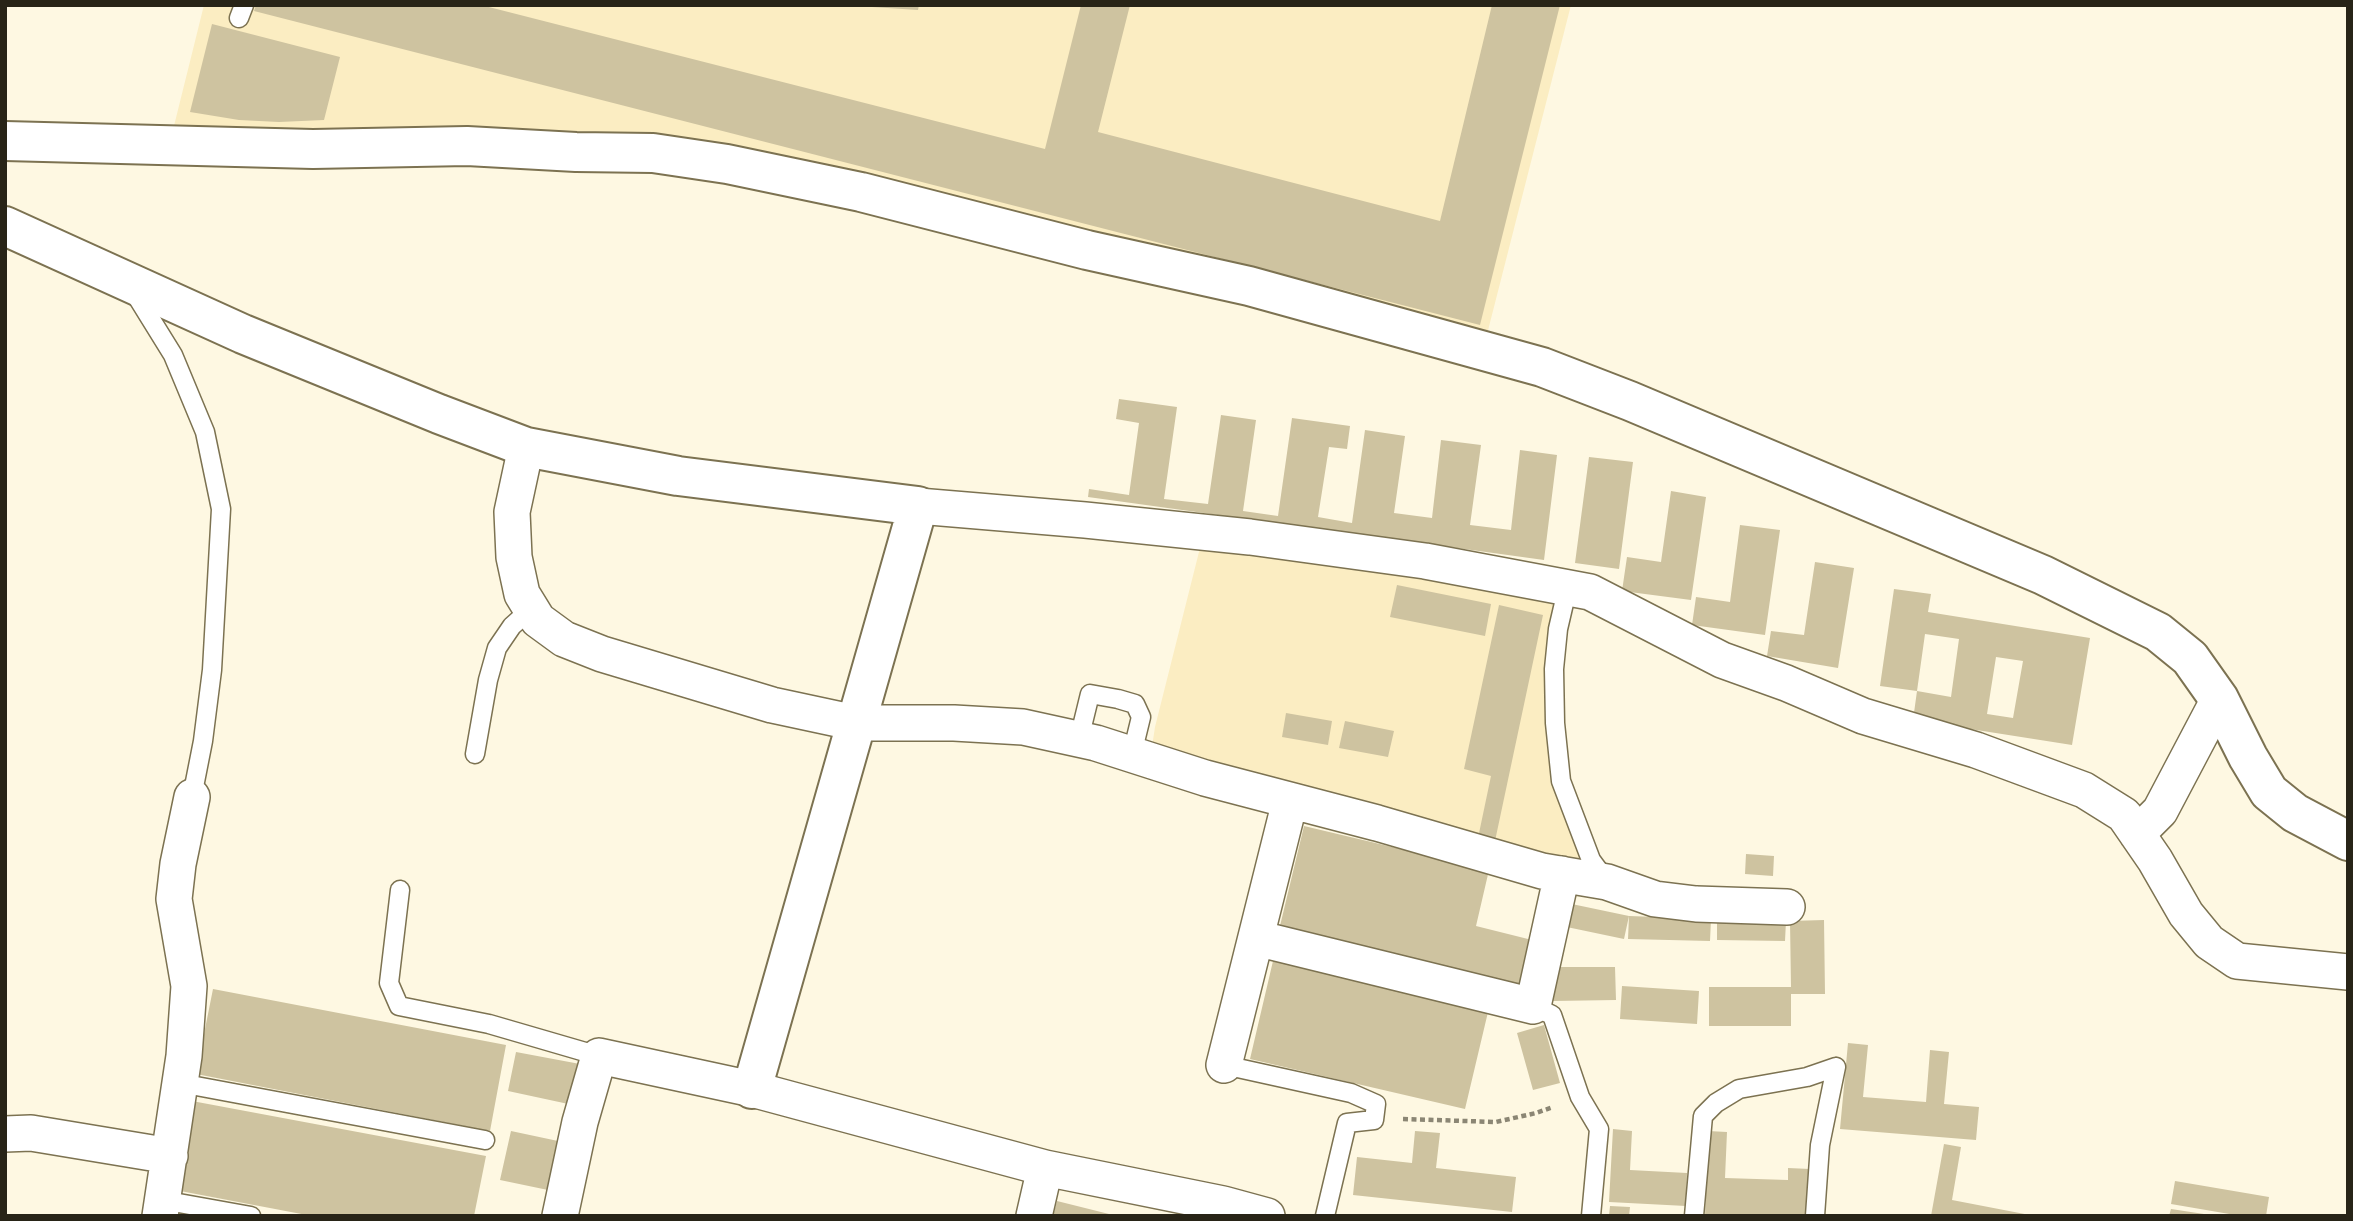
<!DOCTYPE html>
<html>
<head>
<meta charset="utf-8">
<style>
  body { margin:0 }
  #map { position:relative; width:2353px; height:1221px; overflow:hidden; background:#fef8e2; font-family:"Playfair Display",serif }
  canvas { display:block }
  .frame { position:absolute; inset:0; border:7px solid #282417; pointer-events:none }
</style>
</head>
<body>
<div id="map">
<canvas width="2353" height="1221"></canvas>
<div class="frame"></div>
</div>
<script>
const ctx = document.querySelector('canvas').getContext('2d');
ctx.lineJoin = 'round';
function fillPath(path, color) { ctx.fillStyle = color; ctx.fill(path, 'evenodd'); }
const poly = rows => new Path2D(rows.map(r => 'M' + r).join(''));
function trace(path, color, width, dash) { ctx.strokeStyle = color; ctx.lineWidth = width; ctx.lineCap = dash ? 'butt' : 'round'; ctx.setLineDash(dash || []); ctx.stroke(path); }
const built = poly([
  [204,5,1571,5,1483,350,727,164,169,146],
  [1204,532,1568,586,1558,629,1561,781,1607,882,1150,760,1155,727]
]);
const building = poly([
  [256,5,481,5,1045,149,1081,5,1130,5,1098,132,1440,221,1492,5,1560,5,1480,325,254,11],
  [872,5,919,5,918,10,872,7],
  [212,24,340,57,324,120,279,122,239,120,190,112],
  [1119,399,1177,407,1164,499,1208,504,1221,415,1256,420,1243,511,1278,516,1292,418,1350,426,1347,449,1329,447,1318,517,1352,523,1365,430,1405,436,1394,513,1432,518,1441,440,1481,445,1470,525,1511,530,1520,450,1557,455,1544,560,1088,497,1089,489,1129,495,1139,423,1116,419],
  [1589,457,1633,462,1619,569,1575,563],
  [1671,491,1706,497,1691,600,1622,591,1627,557,1661,562],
  [1740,525,1780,530,1765,635,1692,625,1696,597,1730,602],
  [1815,562,1854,568,1838,668,1767,656,1771,631,1804,635],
  [1397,585,1491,604,1485,636,1390,617],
  [1894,589,1931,594,1928,612,2090,638,2072,745,1913,720,1917,691,1951,697,1959,639,1925,634,1917,691,1880,686],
  [1996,657,2023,661,2013,718,1987,714],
  [1499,605,1543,615,1495,841,1478,838,1491,776,1464,769],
  [1286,713,1332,721,1328,745,1282,737],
  [1345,721,1394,731,1388,757,1339,748],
  [1304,826,1489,870,1476,926,1536,941,1524,988,1279,930],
  [1746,854,1774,856,1773,876,1745,874],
  [1567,903,1629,916,1624,939,1562,926],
  [1629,916,1711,919,1710,941,1628,939],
  [1717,919,1786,921,1785,941,1717,940],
  [1824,920,1825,994,1791,994,1791,1026,1709,1026,1709,987,1791,987,1790,921],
  [1273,961,1488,1012,1465,1109,1250,1059],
  [1552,967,1615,967,1616,1000,1553,1001],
  [1622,986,1699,991,1697,1024,1620,1019],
  [213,989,506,1045,490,1131,196,1074],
  [1544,1025,1560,1083,1533,1090,1517,1033],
  [1848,1043,1868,1045,1863,1097,1926,1102,1930,1050,1949,1052,1944,1104,1979,1107,1976,1140,1840,1129],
  [516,1052,580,1064,573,1105,508,1091],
  [192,1101,486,1156,474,1216,312,1216,175,1190],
  [1613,1129,1632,1131,1630,1170,1687,1173,1686,1206,1609,1202],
  [511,1131,558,1141,548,1190,500,1180],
  [1415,1131,1440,1133,1436,1168,1516,1177,1512,1212,1353,1195,1357,1157,1412,1163],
  [1708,1131,1727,1132,1725,1178,1788,1180,1788,1168,1810,1169,1808,1216,1705,1216],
  [1944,1144,1961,1147,1952,1200,2035,1216,1931,1216],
  [2175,1181,2269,1197,2266,1216,2241,1216,2171,1204],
  [1057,1201,1113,1215,1113,1216,1053,1216],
  [1610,1206,1630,1207,1629,1216,1609,1216],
  [2171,1209,2204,1214,2204,1216,2169,1216]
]);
const path = poly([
  [1403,1119,1496,1122,1536,1113,1553,1107]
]);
const lane = poly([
  [239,18,244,5],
  [134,292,173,355,205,432,221,509,212,670,203,741,192,797],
  [1568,586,1558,629,1554,669,1555,723,1561,781,1591,860,1605,879],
  [1079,739,1090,694,1118,699,1135,704,1141,717,1132,754],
  [475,754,488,680,497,648,512,626,531,609],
  [400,890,389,983,399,1006,489,1024,599,1056],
  [1533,1006,1552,1015,1580,1097,1599,1129,1591,1216],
  [1224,1065,1351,1093,1376,1104,1374,1120,1347,1123,1325,1216],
  [180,1083,485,1140],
  [162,1200,251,1216],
  [1694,1216,1703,1116,1716,1103,1739,1089,1807,1077,1836,1067],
  [1815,1216,1820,1145,1836,1067]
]);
const street = poly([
  [526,447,512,512,514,557,522,594,538,620,564,639,602,654,772,705,856,723,954,723,1023,727,1096,743,1205,778,1377,823,1542,871,1607,882,1655,899,1696,904,1787,907],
  [918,506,1085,520,1250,537,1425,561,1590,592,1722,660,1786,683,1863,716,1976,750,2084,790,2124,815,2155,860,2186,914,2209,942,2237,961,2348,972],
  [2137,834,2160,811,2219,699],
  [1256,938,1533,1006,1562,874],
  [1224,1065,1290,801],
  [5,1134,31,1133,170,1156],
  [160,1216,184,1056,189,986,174,899,178,864,192,797],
  [560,1216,580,1122,599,1056,752,1089,1045,1168,1223,1204,1267,1216],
  [1034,1216,1045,1168]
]);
const secondary = poly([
  [5,141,313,149,467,146,576,152,653,153,727,164,861,192,1087,250,1249,286,1542,367,1630,401,2043,575,2158,632,2190,658,2219,699,2248,757,2269,792,2295,813,2348,841],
  [5,226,243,334,439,414,526,447,678,476,918,506,752,1089]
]);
fillPath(built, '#fbedc2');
fillPath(building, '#cec3a0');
trace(lane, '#7c7251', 21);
trace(street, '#7c7251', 38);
trace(secondary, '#7c7251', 42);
trace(path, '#8b8674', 4.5, [5, 3.5]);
trace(lane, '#fff', 18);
trace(street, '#fff', 35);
trace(secondary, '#fff', 38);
</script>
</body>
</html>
